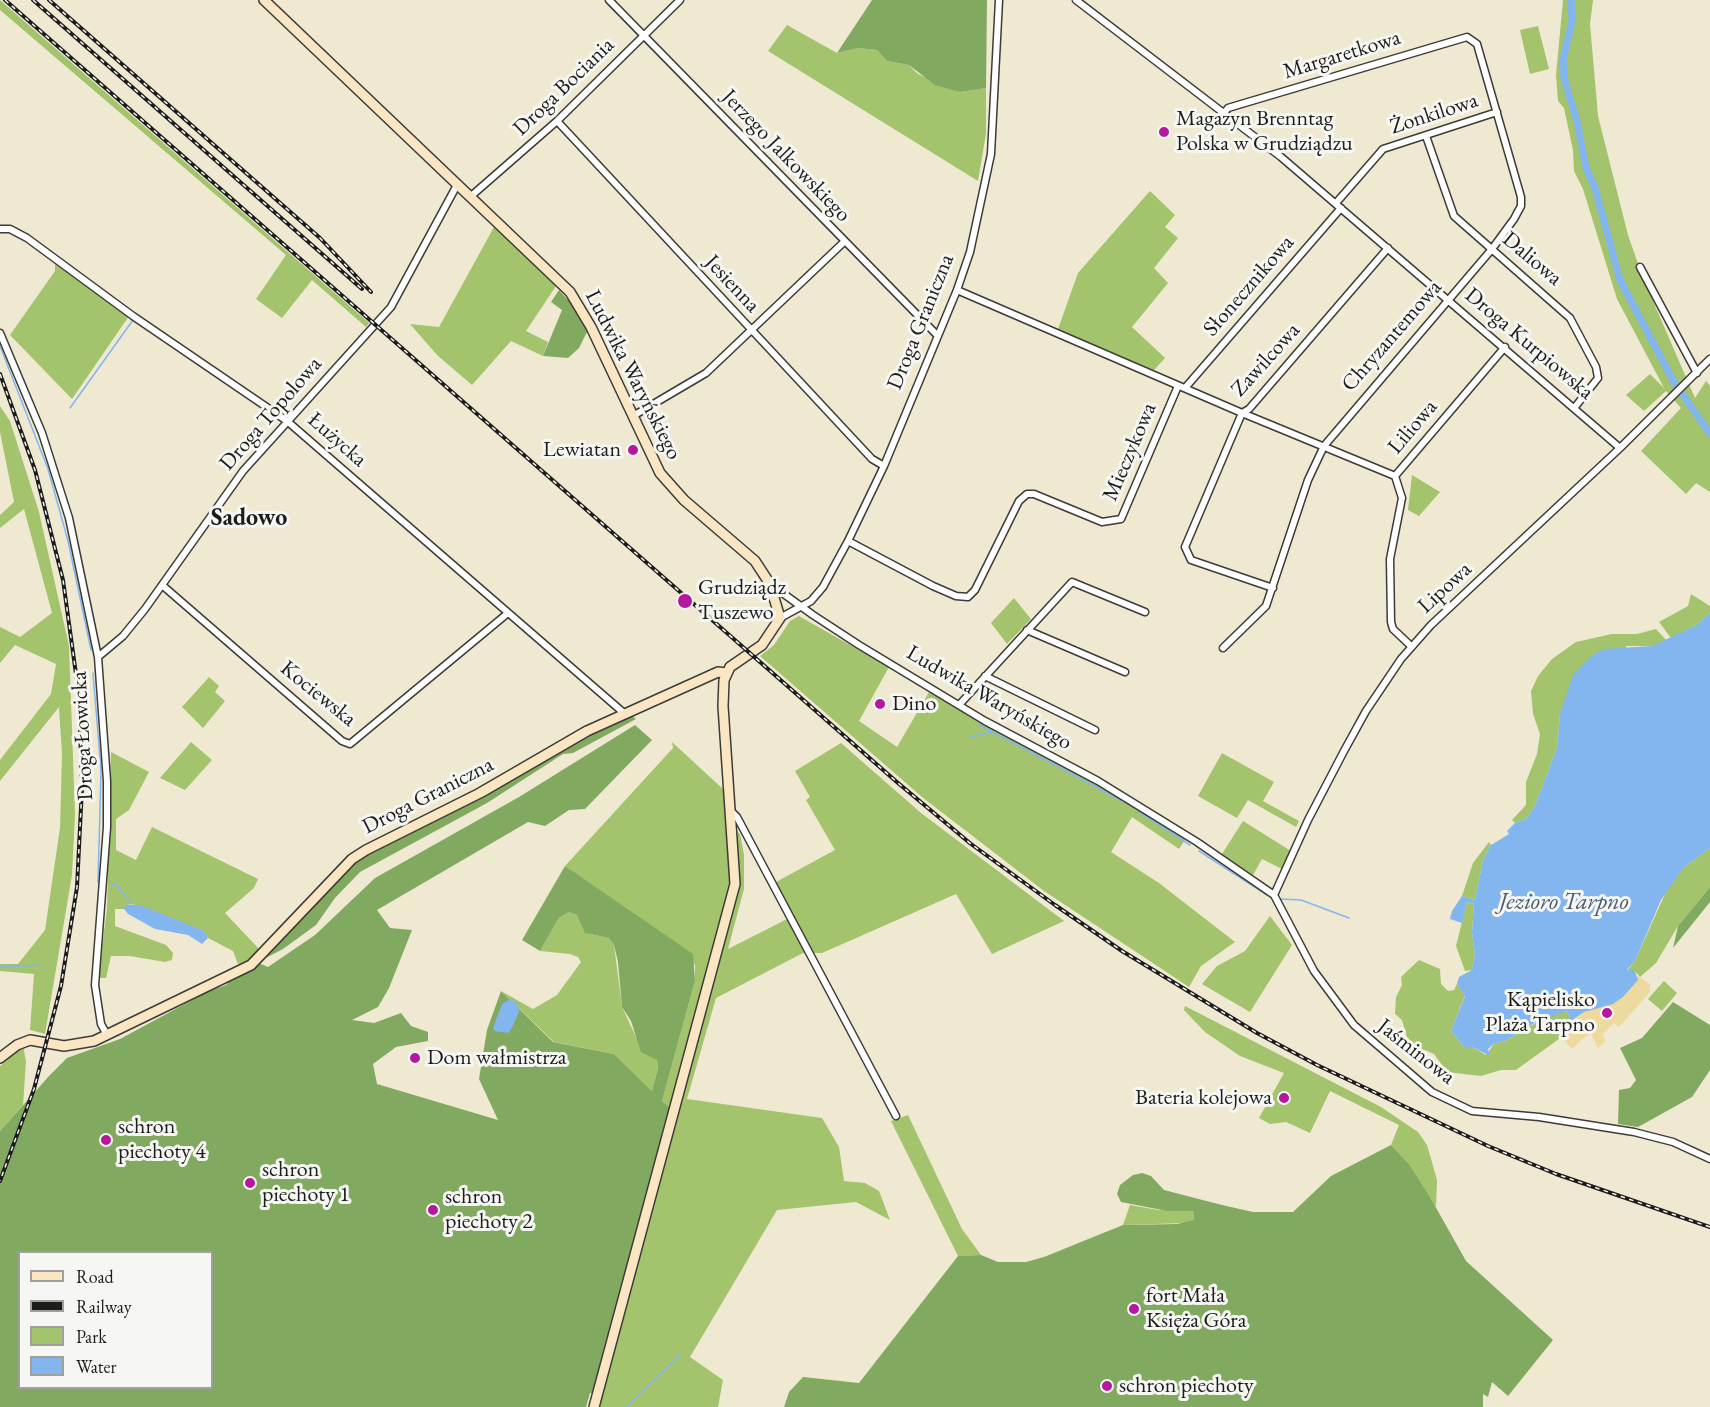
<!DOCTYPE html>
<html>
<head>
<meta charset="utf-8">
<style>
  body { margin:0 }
  #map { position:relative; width:1710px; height:1407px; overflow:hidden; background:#efe9d2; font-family:"EB Garamond",serif }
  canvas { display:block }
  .legend { position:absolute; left:18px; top:1251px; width:195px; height:138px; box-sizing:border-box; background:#f6f6f2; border:2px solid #9f9f9c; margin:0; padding:8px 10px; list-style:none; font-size:18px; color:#1c1c1c }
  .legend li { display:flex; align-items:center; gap:12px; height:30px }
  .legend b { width:30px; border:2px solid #9f9f9c }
</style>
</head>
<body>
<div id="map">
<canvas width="1710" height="1407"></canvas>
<ul class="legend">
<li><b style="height:8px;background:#fbe6c4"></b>Road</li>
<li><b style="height:8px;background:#1c1c1c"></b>Railway</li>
<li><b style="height:16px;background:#a3c36c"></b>Park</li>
<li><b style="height:16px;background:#83b5ef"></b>Water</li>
</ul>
</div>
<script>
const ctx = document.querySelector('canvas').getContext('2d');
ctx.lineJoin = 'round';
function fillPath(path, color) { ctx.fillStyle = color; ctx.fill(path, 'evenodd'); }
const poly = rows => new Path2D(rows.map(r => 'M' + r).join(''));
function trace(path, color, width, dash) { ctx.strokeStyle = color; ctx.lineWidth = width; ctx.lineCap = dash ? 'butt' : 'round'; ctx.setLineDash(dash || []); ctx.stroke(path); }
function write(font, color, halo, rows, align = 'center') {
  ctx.font = font + ' "EB Garamond",serif'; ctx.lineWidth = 6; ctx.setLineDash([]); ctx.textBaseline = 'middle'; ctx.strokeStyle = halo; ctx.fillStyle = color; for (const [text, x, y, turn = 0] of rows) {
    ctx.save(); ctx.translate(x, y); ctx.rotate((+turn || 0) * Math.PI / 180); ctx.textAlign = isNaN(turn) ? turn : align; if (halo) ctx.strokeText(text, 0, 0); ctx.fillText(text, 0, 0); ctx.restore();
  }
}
const green = poly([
  [0,0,369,323,366,327,312,280,282,318,256,299,286,255,0,10],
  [1563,0,1593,0,1590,24,1598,116,1628,235,1643,278,1695,398,1706,381,1710,386,1710,492,1696,483,1686,494,1641,451,1681,408,1666,391,1644,411,1626,395,1650,374,1664,388,1617,299,1583,189,1574,171,1573,150,1564,108,1558,101,1556,75],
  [787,25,837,53,858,48,877,50,887,61,909,65,918,74,960,92,986,88,986,134,978,181,768,51],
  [1538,26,1549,69,1530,74,1520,30],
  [1150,191,1175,215,1165,227,1178,238,1154,268,1168,283,1132,327,1165,358,1154,370,1058,329,1078,273],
  [494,227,556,286,526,331,548,342,543,356,511,341,472,385,437,355,410,324,439,327],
  [55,263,129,316,72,399,10,335,55,271],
  [0,406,10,421,39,512,69,646,75,814,72,875,45,1034,30,1030,34,974,0,971,0,964,18,964,45,930,60,828,62,754,59,707,0,781,0,760,51,694,56,664,15,645,0,663,0,627,20,637,52,613,24,509,0,528,0,515,14,502,0,432],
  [1412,475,1440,492,1419,516,1408,510],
  [1691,594,1710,606,1710,613,1695,626,1671,638,1659,622,1688,606],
  [1014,598,1031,619,1007,644,991,623],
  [799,616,889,667,859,721,897,747,929,692,1112,793,1185,840,1179,849,1132,817,1111,852,1159,883,1235,942,1201,966,1189,987,1044,891,922,797,760,656,774,645,790,621],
  [1656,629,1667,641,1652,646,1627,646,1560,714,1557,748,1535,806,1526,819,1515,823,1512,820,1526,805,1526,782,1537,754,1540,734,1533,714,1531,691,1538,676,1552,659,1576,642,1612,634,1637,634],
  [209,677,219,686,215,692,225,701,203,728,182,707],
  [191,742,212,760,185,790,160,778],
  [672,742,723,789,727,823,740,834,744,855,744,889,728,949,793,916,776,882,835,850,806,800,810,797,795,771,841,743,921,813,1064,921,992,954,956,894,822,953,803,953,716,998,687,1099,822,1118,839,1147,844,1181,865,1183,879,1191,890,1220,856,1202,777,1210,690,1357,723,1380,718,1407,591,1407,670,1109,662,1101,695,981,695,965,565,866,673,748],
  [111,752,149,772,129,810,116,819,116,850,136,860,152,827,258,879,254,888,225,913,260,950,250,961,238,964,233,951,208,938,204,931,132,904,127,905,124,909,115,909,115,926,166,945,173,953,172,960,165,962,130,956,111,956,106,978,98,978,107,909],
  [1222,753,1274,782,1263,801,1299,821,1296,827,1248,800,1237,818,1198,796],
  [1243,821,1291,851,1282,869,1262,859,1253,875,1222,854],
  [1489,842,1491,845,1483,860,1475,900,1462,896,1473,863],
  [1710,848,1710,887,1678,926,1656,963,1640,977,1635,971,1627,971,1635,961,1669,885,1683,868],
  [1467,902,1474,904,1472,933,1475,955,1472,970,1465,971,1456,946],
  [569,912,577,915,590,934,609,938,614,945,622,1007,637,1039,657,1060,658,1068,652,1091,614,1054,554,1042,501,991,533,1009,557,995,581,962,578,957,570,954,540,951,559,918],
  [1270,916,1292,945,1250,1012,1202,984,1217,966,1245,951],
  [1419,960,1440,969,1441,984,1448,991,1454,990,1457,984,1465,995,1451,1031,1464,1047,1472,1047,1486,1055,1494,1044,1507,1040,1546,1017,1567,1011,1571,1021,1574,1020,1563,1036,1516,1070,1501,1070,1481,1076,1447,1072,1434,1054,1425,1050,1411,1052,1402,1020,1395,1014,1396,997,1402,985,1401,977],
  [1664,981,1677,993,1662,1011,1648,999],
  [1185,1006,1381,1107,1418,1132,1427,1145,1437,1180,1436,1207,1409,1164,1391,1145,1399,1125,1330,1091,1310,1133,1286,1122,1270,1124,1259,1118,1284,1073,1240,1056,1205,1032,1184,1010],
  [23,1046,26,1061,23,1105,0,1131,0,1066],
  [908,1115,962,1229,981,1255,958,1256,891,1121],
  [1130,1205,1158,1210,1194,1211,1194,1220,1186,1223,1123,1225]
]);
const forest = poly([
  [872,0,987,0,986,88,960,92,935,85,909,65,887,61,877,50,858,48,837,53],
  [559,290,576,309,588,330,579,348,568,358,543,356,562,310,551,302],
  [631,715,636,719,573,753,563,754,487,803,360,872,335,898,316,925,283,949,262,960,355,862,589,733],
  [635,725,652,740,585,809,569,810,545,826,528,822,377,910,390,928,412,930,389,988,378,1007,352,1020,374,1023,401,1013,411,1026,428,1032,428,1041,396,1047,373,1064,377,1084,498,1120,479,1079,487,1030,501,991,553,1042,614,1054,652,1091,658,1068,657,1060,641,1052,631,1021,622,1007,618,962,614,945,609,938,585,933,577,915,569,912,559,918,540,951,522,940,565,866,693,954,695,981,662,1101,670,1108,595,1393,590,1393,586,1407,0,1407,0,1131,49,1076,67,1058,120,1039,207,992,226,985,242,969,261,964,268,967,315,935,375,878,519,797],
  [20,1252,212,1252,212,1388,20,1388],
  [1710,887,1710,902,1673,948,1678,926],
  [1673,1002,1710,1025,1710,1070,1692,1097,1638,1127,1618,1124,1619,1090,1630,1088,1636,1080,1620,1048,1642,1038],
  [1391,1145,1409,1164,1430,1197,1466,1261,1553,1340,1508,1396,1492,1382,1488,1397,1483,1394,1483,1407,784,1407,789,1392,803,1377,859,1383,958,1256,981,1255,998,1262,1026,1262,1044,1257,1123,1225,1177,1224,1194,1220,1194,1211,1167,1211,1121,1202,1117,1194,1120,1185,1133,1175,1142,1173,1151,1176,1164,1190,1222,1205,1253,1212,1293,1212,1331,1176]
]);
const sand = poly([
  [1638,976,1650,984,1650,992,1619,1027,1614,1023,1602,1035,1606,1040,1598,1048,1591,1034,1582,1039,1573,1049,1567,1044,1563,1036,1571,1023,1584,1012,1623,997]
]);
const water = poly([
  [1710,613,1710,848,1683,868,1661,900,1635,961,1627,970,1635,971,1638,980,1623,997,1613,1004,1584,1012,1571,1021,1567,1011,1536,1022,1507,1040,1494,1044,1488,1049,1490,1056,1472,1047,1464,1047,1451,1031,1465,996,1457,984,1459,977,1472,970,1475,955,1472,933,1474,904,1467,902,1462,923,1450,919,1452,911,1462,896,1475,900,1483,860,1491,845,1509,834,1507,831,1515,823,1526,819,1535,806,1557,748,1560,714,1573,675,1591,656,1604,649,1652,646,1695,626],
  [126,905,140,905,187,924,204,931,208,938,202,944,188,935,155,929,128,914,124,909],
  [511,999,518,1005,519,1012,512,1028,508,1033,495,1031,493,1028,502,1004]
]);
const stream = poly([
  [0,346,48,469,68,541,91,650],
  [70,408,133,320],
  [93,673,101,770,98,882,101,883],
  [979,725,1126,803],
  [970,737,992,732],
  [1138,811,1190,845],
  [1199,851,1267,895],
  [111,884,116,884,132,904],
  [1281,899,1301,900,1349,918],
  [0,967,41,965],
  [626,1407,681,1354]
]);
const canal = poly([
  [1571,0,1572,21,1563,60,1564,78,1577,121,1586,168,1595,188,1620,280,1674,382,1710,434]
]);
const street = poly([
  [609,0,938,336],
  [1076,0,1281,157,1620,448],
  [557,121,872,459,884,466],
  [1426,136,1454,216,1570,318,1596,367,1598,378,1575,407],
  [470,197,557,121,680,0],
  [1336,203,1383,149,1497,112],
  [0,229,10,229,27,238,133,316,287,421,625,714],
  [1640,267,1697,373],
  [957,290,1242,413,1395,476],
  [0,333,42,433,69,518,98,657,107,781,107,827,95,985,101,1024,107,1035],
  [1185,388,1341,208],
  [633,416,706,373,845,241],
  [1395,476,1402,498,1390,559,1391,622,1393,629,1411,646],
  [1395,476,1505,347],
  [848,541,933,586,956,596,968,597,975,590,1019,501,1027,494,1034,494,1102,522,1121,519,1178,386],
  [770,584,813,615,859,645,985,721,1098,781,1197,842,1274,895],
  [162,585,342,741,350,744,508,613],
  [1273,588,1191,560,1185,547,1242,413,1249,409,1388,248],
  [780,618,811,601,823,587,848,541,884,466,957,290,970,252,991,154,999,0],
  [1027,630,1125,672],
  [1223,648,1266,606,1308,480,1324,446,1492,249,1514,219,1521,206,1521,197,1477,44,1467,37,1228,108,1224,113],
  [98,657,123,636,145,609,243,471,391,307,457,185],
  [985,676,1095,730],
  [959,705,1072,582,1145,612],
  [731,811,737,817,896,1116],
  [1274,895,1308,820,1344,751,1366,711,1401,659,1431,625,1620,448,1710,359],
  [1274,895,1314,971,1354,1025,1432,1092,1472,1111,1539,1117,1634,1132,1673,1142,1710,1159]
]);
const secondary = poly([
  [264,0,570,292,591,327,660,473,684,500,755,561,770,584,780,618,762,645,730,667,724,680,723,706,735,884,594,1407],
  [0,1058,17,1045,30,1040,64,1046,94,1041,251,965,352,859,366,850,480,793,587,731,718,672,726,673]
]);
const rail = poly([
  [5,0,898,783,971,844,1055,905,1122,951,1257,1033,1317,1065,1488,1146,1556,1174,1710,1227],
  [33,0,362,289],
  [49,0,320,238,371,292],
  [0,374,35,470,63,580,79,696,82,788,77,887,61,986,34,1089,0,1181]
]);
const markers = [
  [1164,132,6,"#b5179e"],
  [633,450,6,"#b5179e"],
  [685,601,8,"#b5179e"],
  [880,704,6,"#b5179e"],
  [1607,1013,6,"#b5179e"],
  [415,1058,6,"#b5179e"],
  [1284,1098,6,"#b5179e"],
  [106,1140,6,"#b5179e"],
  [250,1183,6,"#b5179e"],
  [433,1210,6,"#b5179e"],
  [1134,1309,6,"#b5179e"],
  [1107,1386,6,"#b5179e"]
];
const streetNames = [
  ["Margaretkowa",1342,55,-17],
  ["Droga Bociania",564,87,-44],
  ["Żonkilowa",1434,114,-18],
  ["Jerzego Jalkowskiego",786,156,46],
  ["Daliowa",1532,259,40],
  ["Jesienna",732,284,47],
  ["Słonecznikowa",1249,286,-49],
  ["Droga Graniczna",921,322,-68],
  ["Chryzantemowa",1392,336,-49],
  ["Droga Kurpiowska",1529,344,40],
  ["Zawilcowa",1266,360,-48],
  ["Ludwika Waryńskiego",633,375,63],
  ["Droga Topolowa",271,414,-49],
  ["Liliowa",1413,427,-50],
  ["Łużycka",337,440,41],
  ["Mieczykowa",1130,452,-67],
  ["Lipowa",1445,588,-43],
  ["Kociewska",318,694,39],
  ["Ludwika Waryńskiego",989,698,30],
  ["Droga Łowicka",83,736,-93],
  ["Droga Graniczna",428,796,-27],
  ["Jaśminowa",1416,1052,38]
];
const poiNames = [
  ["Magazyn Brenntag",1176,119],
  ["Polska w Grudziądzu",1176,144],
  ["Lewiatan",621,450,"right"],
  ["Grudziądz",698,588],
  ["Tuszewo",698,613],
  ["Dino",892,704],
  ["Kąpielisko",1595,1000,"right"],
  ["Plaża Tarpno",1595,1025,"right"],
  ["Dom wałmistrza",427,1058],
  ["Bateria kolejowa",1272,1098,"right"],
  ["schron",118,1127],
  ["piechoty 4",118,1152],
  ["schron",262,1170],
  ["piechoty 1",262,1195],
  ["schron",445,1197],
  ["piechoty 2",445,1222],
  ["fort Mała",1146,1296],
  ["Księża Góra",1146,1321],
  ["schron piechoty",1119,1386]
];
const neighbourhoodNames = [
  ["Sadowo",249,518]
];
const waterNames = [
  ["Jezioro Tarpno",1564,902]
];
fillPath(green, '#a3c36c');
fillPath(forest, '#82a960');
fillPath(sand, '#eeda9e');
fillPath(water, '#83b5ef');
trace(stream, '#83b5ef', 1.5);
trace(canal, '#83b5ef', 7);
trace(street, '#3c3b37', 9);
trace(secondary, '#3c3b37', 12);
trace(street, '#fff', 6);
trace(secondary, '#fbe6c4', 9);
trace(rail, '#1c1c1c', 4);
trace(rail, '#f6f6f2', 1.5, [4.5]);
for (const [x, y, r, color] of markers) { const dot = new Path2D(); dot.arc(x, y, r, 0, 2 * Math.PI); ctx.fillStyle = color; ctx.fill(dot); trace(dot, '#f6f6f2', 2); }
write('22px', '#1c1c1c', '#f6f6f2', streetNames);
write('22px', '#1c1c1c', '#f6f6f2', poiNames, 'left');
write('bold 24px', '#1c1c1c', '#f6f6f2', neighbourhoodNames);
write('italic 24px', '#455970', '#f6f6f2', waterNames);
</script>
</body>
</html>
